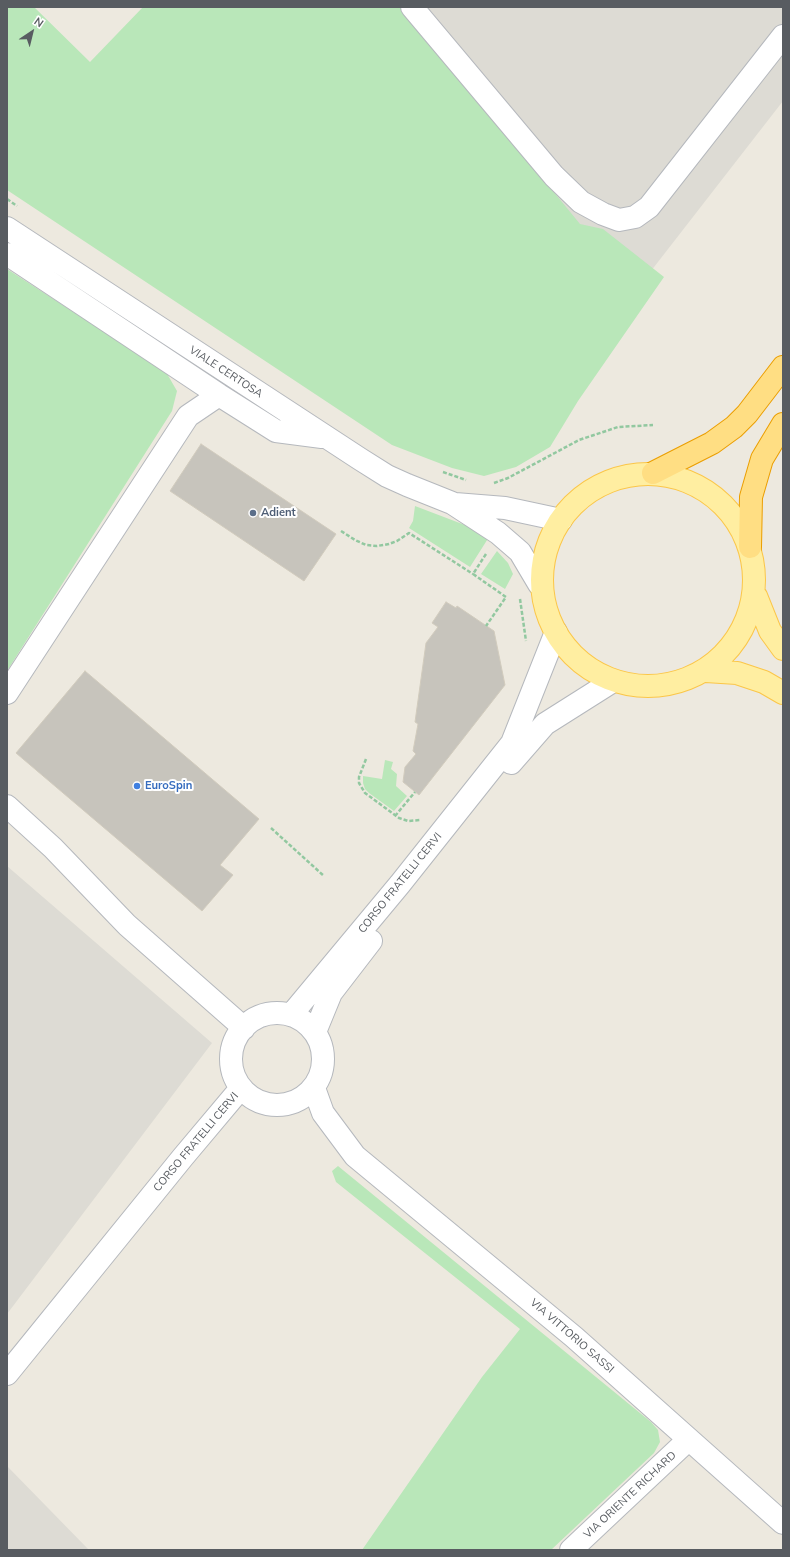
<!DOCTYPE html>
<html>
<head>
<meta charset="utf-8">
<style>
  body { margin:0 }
  #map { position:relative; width:790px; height:1557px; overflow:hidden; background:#ede9df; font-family:Mulish,sans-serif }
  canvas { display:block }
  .frame { position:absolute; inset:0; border:8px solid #585c61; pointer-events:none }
  .north { position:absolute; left:12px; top:12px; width:40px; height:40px; -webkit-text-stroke:3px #fff; paint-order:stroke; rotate:35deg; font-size:11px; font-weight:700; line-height:16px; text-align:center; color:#585c61 }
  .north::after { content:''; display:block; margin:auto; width:14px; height:18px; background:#585c61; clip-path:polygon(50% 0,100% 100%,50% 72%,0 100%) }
</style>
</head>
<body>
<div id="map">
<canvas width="790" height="1557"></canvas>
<div class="frame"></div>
<div class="north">N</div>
</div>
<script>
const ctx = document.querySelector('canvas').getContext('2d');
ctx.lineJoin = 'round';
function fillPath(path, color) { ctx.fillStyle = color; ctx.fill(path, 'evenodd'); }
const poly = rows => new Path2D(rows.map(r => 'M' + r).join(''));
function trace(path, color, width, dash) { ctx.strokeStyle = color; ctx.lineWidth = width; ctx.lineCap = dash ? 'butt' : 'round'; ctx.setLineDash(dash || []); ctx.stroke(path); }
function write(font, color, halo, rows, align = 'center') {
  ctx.font = font + ' Mulish,sans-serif'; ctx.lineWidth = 4; ctx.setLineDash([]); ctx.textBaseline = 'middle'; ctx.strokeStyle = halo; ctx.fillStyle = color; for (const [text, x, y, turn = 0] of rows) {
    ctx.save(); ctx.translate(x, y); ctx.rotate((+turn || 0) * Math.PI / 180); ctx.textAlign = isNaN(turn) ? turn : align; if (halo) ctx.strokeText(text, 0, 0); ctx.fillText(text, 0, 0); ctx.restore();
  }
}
const industrial = poly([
  [409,7,783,7,783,101,630,298],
  [7,866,212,1043,7,1314],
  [7,1466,89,1550,7,1550]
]);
const green = poly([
  [7,7,34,7,90,62,143,7,402,7,580,224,603,229,664,277,578,401,550,447,516,467,484,476,452,468,392,445,7,190],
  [7,269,166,372,177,391,172,411,7,671],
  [415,506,478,530,489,537,470,567,409,528,413,521],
  [497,551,508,563,513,574,505,589,481,574],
  [385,760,393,762,391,769,397,774,396,786,407,796,394,811,369,793,365,789,363,783,363,776,382,779],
  [338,1166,651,1422,658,1430,660,1442,654,1453,551,1550,362,1550,482,1377,520,1329,336,1182,332,1171]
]);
const building = poly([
  [201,444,336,534,304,581,170,491,201,444],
  [446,602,456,608,457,606,494,631,505,685,419,795,403,782,405,767,416,754,413,751,418,724,415,722,426,643,438,627,432,623,446,602],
  [85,671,259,819,220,865,233,875,202,911,16,753,85,671]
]);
const path = poly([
  [7,199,17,206],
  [443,472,466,480],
  [494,483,508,478,579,440,618,427,653,425],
  [341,531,355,540,366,545,377,546,389,544,397,541,409,533,473,574],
  [486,554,473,574,506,597,486,626],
  [520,599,526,641],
  [366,759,359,777,359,783,365,793,399,818,408,821,420,820],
  [395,816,415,792],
  [271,828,324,876]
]);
const minor = poly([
  [412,7,554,176,581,202,603,214,619,220,635,217,649,207,783,36],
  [7,228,360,459,387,476,407,485,452,503,498,533,520,552,539,584],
  [7,254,219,395,276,431,322,437],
  [455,504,505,508,561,520],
  [7,693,188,416,219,395],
  [511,763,545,724,613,681],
  [7,806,53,848,127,925,244,1028],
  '231 1059a46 46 0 1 1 92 0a46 46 0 1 1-92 0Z',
  [291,1015,400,884,512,743,556,632],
  [315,1032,331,993,371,941],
  [314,1088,323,1113,355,1156,574,1337,783,1523],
  [7,1374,183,1157,241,1088],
  [571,1550,688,1440]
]);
const major = poly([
  '542 580a106 106 0 1 1 212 0a106 106 0 1 1-212 0Z',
  [756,596,770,631,783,649],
  [706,671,737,673,764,682,783,693]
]);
const highway = poly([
  [653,473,712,443,734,427,747,414,783,367],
  [750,547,751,497,762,459,783,424]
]);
const markers = [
  [253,513,4,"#5c6f8a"],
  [137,786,4,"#3f7fe0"]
];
const streetNames = [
  ["VIALE CERTOSA",226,372,33],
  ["CORSO FRATELLI CERVI",400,883,-51],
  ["CORSO FRATELLI CERVI",196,1142,-50],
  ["VIA VITTORIO SASSI",572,1336,41],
  ["VIA ORIENTE RICHARD",630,1495,-43]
];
const serviceNames = [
  ["Adient",261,513]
];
const shopNames = [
  ["EuroSpin",145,786]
];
fillPath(industrial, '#dddbd4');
fillPath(green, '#b9e7b9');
fillPath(building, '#c7c4bc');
trace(building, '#d1cbbd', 1);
trace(minor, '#b5b8bd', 24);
trace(major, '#fbc649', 24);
trace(highway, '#eb9e00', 24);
trace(path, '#92c8a0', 2.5, [4, 2]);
trace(minor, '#fff', 22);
trace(major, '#ffeea1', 22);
trace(highway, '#ffde83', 22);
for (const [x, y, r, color] of markers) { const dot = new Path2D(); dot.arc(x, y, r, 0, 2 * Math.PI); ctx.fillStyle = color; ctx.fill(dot); trace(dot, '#fff', 1.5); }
write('11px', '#585c61', '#fff', streetNames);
write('bold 11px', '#4e5e75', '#fff', serviceNames, 'left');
write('bold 11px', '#366cbe', '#fff', shopNames, 'left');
</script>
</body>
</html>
